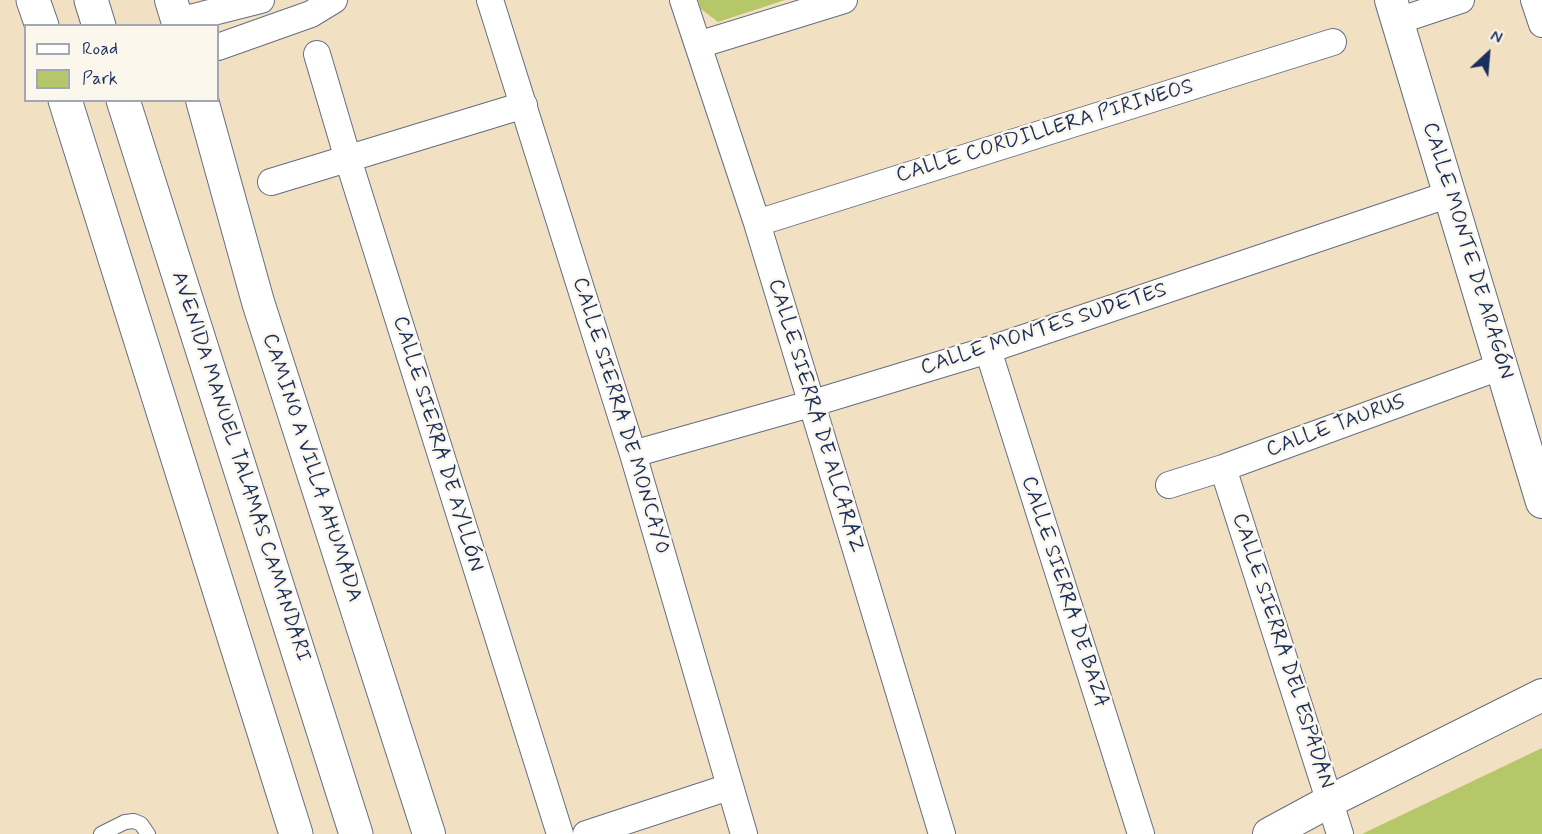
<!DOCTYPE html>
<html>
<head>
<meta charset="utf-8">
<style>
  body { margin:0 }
  #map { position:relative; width:1542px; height:834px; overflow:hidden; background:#f2e0c2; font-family:Mynerve,sans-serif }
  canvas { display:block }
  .legend { position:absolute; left:24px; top:24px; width:195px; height:78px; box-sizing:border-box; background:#fbf7ec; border:2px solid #a1a7b3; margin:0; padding:8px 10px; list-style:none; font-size:18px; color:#1b2f5e }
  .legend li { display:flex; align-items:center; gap:12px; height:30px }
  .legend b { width:30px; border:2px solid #a1a7b3 }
  .north { position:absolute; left:1458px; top:24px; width:60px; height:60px; -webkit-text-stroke:4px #fbf7ec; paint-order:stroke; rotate:26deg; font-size:16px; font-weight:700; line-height:24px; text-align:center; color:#1b2f5e }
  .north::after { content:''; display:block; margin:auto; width:21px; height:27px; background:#1b2f5e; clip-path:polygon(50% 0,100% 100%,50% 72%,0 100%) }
</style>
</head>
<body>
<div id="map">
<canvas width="1542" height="834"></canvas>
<ul class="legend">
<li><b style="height:8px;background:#fff"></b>Road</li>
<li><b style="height:16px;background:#b6c76a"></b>Park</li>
</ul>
<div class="north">N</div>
</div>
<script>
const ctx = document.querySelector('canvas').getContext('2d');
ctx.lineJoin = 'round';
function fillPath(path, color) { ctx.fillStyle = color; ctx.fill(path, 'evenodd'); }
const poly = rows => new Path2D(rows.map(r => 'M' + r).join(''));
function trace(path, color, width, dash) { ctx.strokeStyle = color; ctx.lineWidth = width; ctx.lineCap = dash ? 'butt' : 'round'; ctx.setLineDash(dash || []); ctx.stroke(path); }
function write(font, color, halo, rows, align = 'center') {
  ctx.font = font + ' Mynerve,sans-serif'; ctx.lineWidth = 5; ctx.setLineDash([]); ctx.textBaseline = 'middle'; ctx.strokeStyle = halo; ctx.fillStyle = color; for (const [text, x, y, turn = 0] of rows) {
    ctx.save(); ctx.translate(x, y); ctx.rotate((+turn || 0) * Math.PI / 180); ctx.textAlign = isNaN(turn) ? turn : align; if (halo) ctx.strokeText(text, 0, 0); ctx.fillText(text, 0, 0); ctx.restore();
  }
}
const green = poly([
  [698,0,785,0,718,22,701,9],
  [1542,748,1542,834,1362,834]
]);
const service = poly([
  [101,834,125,822,134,821,141,824,148,834]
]);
const minor = poly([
  [490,0,633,454,744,834],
  [683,0,757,223,942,834],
  [1534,0,1542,24],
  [178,21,261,0],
  [1398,21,1461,0],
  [698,45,844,0],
  [218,47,311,14,334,0],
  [317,54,348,159,560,834],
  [271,182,524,105],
  [757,223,1333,42],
  [988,350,1141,834],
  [633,454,810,404,988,350,1450,194],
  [1223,468,1340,834],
  [1169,485,1223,468,1502,366],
  [586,834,729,787]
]);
const tertiary = poly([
  [171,0,179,26],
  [1391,0,1542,502],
  [202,100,258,302,429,834],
  [1269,834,1330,801,1542,695]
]);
const primary = poly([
  [33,0,42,26],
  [91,0,99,26],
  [65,100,296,834],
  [123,100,356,834]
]);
const streetNames = [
  ["CALLE CORDILLERA PIRINEOS",1045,132,-17],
  ["CALLE MONTE DE ARAGÓN",1467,251,73],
  ["CALLE MONTES SUDETES",1044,330,-18],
  ["CALLE SIERRA DE MONCAYO",620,416,73],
  ["CALLE SIERRA DE ALCARAZ",815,416,73],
  ["CALLE TAURUS",1336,427,-20],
  ["CALLE SIERRA DE AYLLÓN",437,444,73],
  ["AVENIDA MANUEL TALAMAS CAMANDARI",240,467,72],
  ["CAMINO A VILLA AHUMADA",311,468,72],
  ["CALLE SIERRA DE BAZA",1064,592,72],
  ["CALLE SIERRA DEL ESPADAN",1282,651,72]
];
fillPath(green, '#b6c76a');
trace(service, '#666d81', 16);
trace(minor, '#666d81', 28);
trace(tertiary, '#666d81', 34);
trace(primary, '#666d81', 35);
trace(service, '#fff', 14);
trace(minor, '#fff', 26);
trace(tertiary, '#fff', 32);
trace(primary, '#fff', 33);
write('21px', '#1b2f5e', '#fbf7ec', streetNames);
</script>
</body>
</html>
